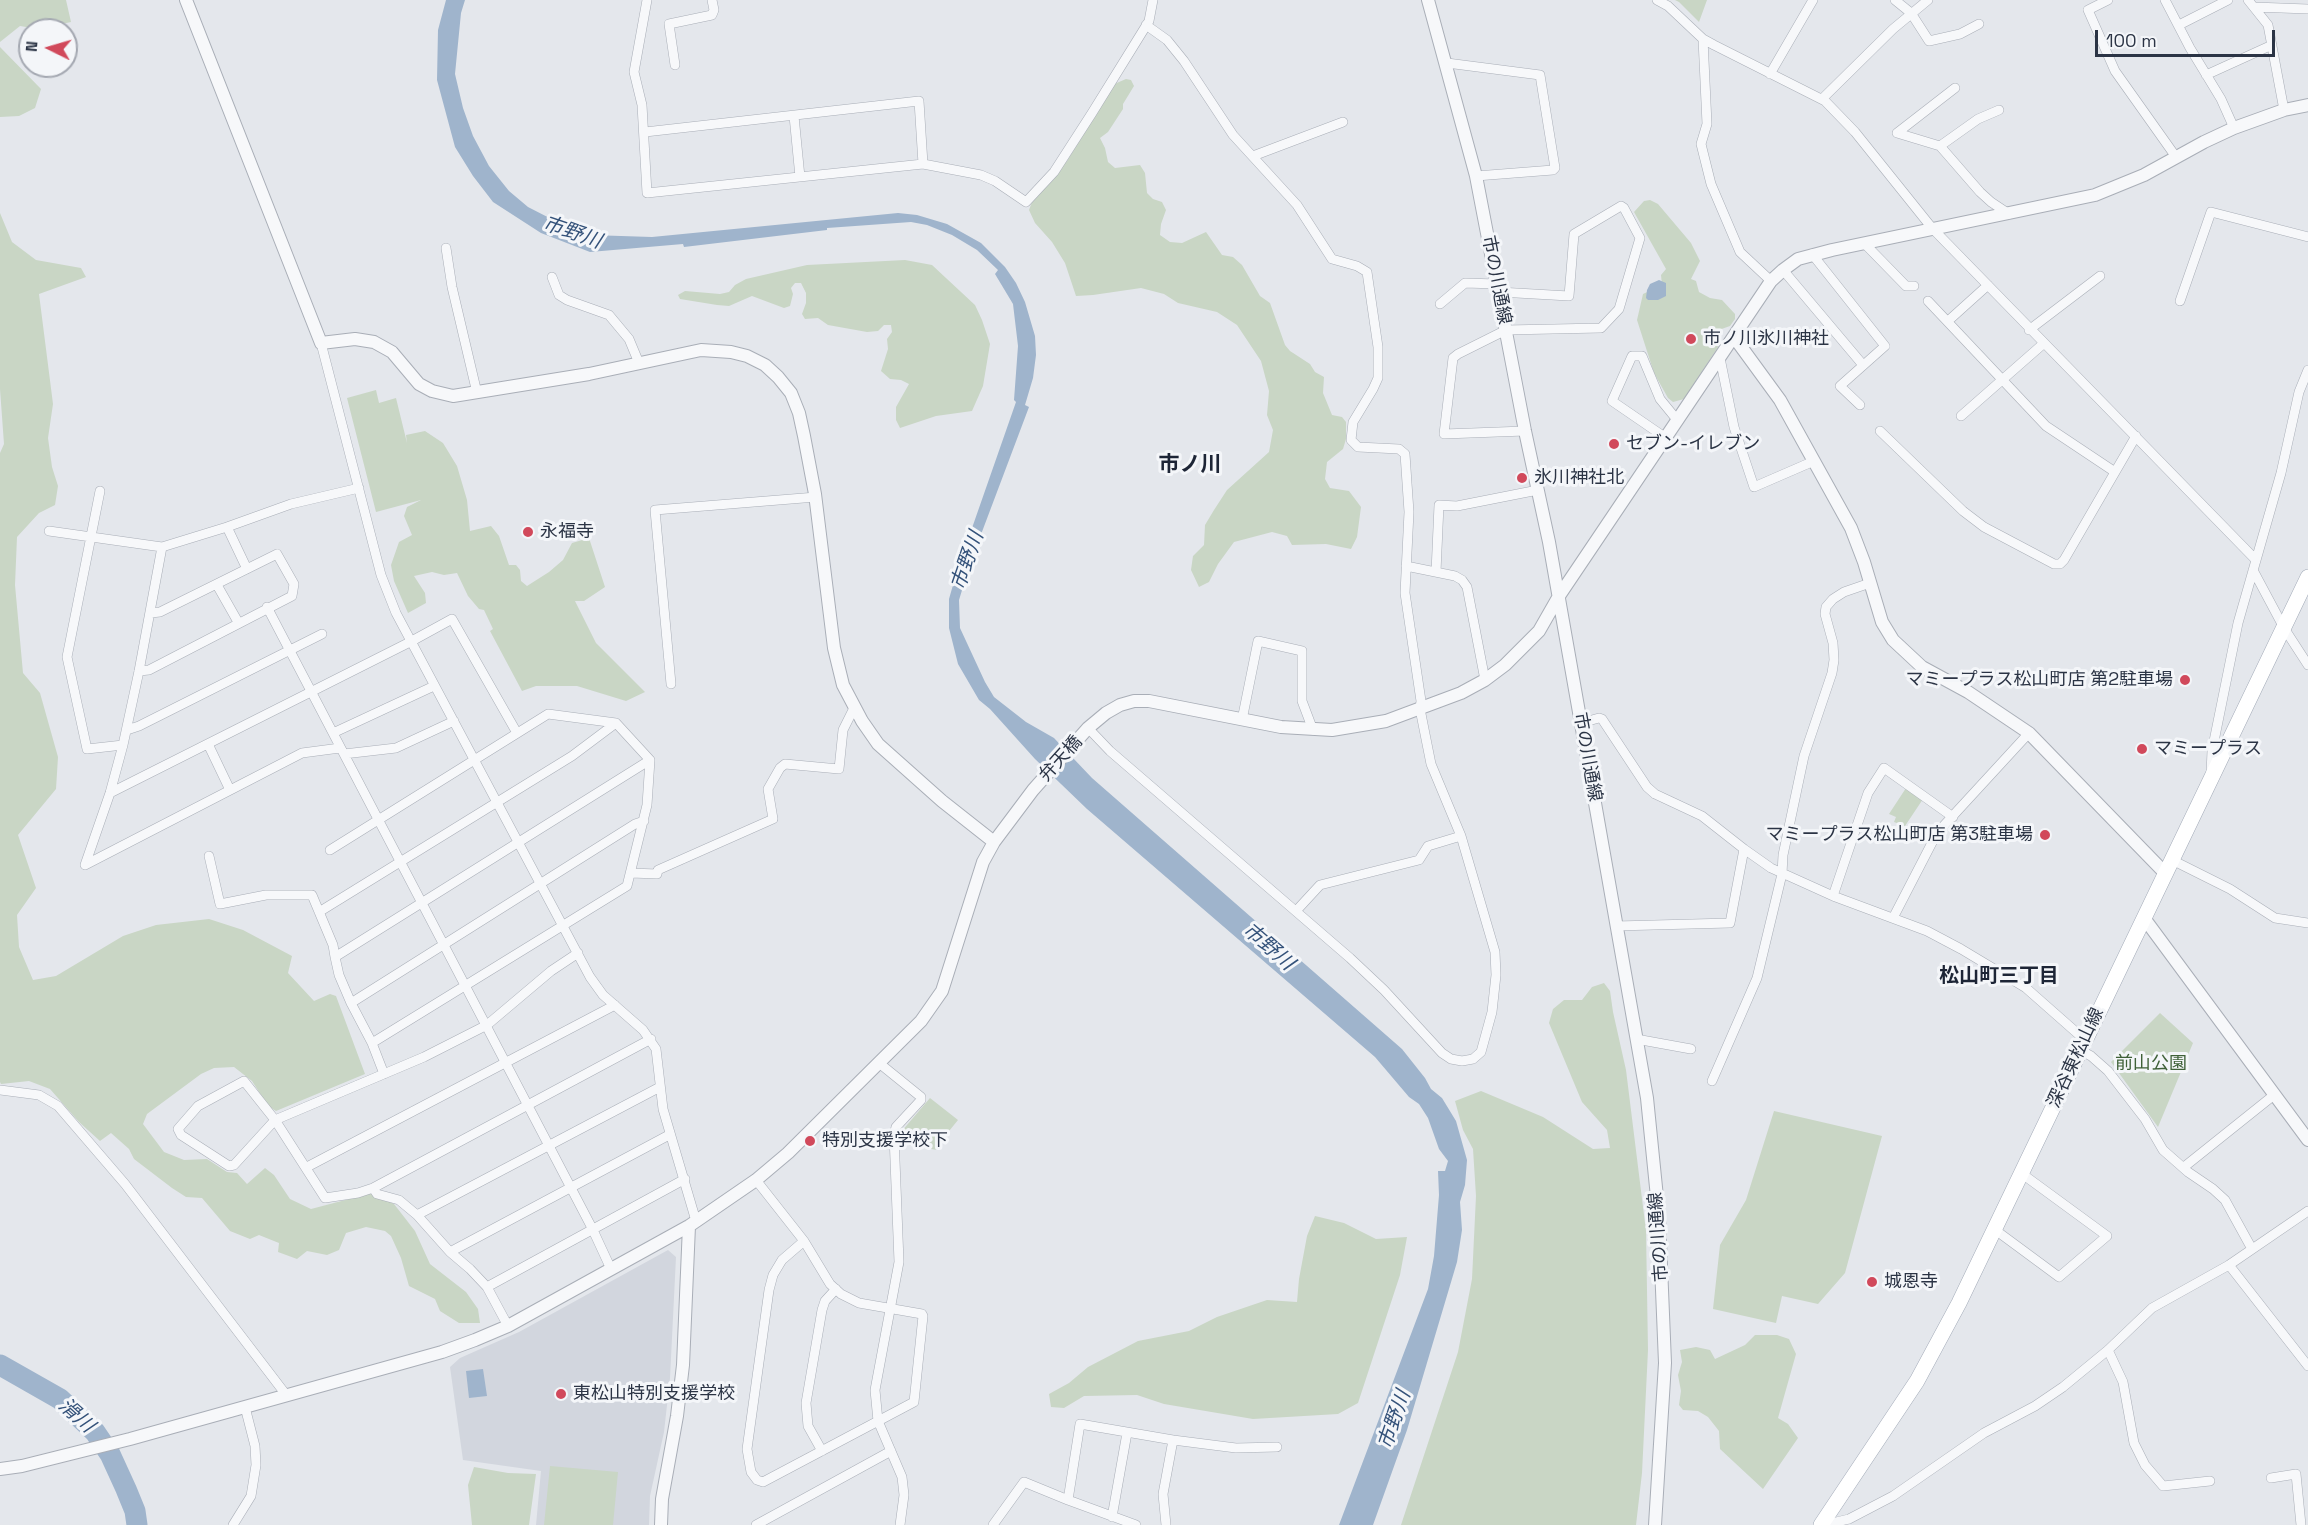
<!DOCTYPE html>
<html>
<head>
<meta charset="utf-8">
<style>
  body { margin:0 }
  #map { position:relative; width:2308px; height:1525px; overflow:hidden; background:#e4e7ec; font-family:"Space Grotesk",sans-serif }
  canvas { display:block }
  .north { position:absolute; left:18px; top:18px; width:60px; height:60px; box-sizing:border-box; background:#f4f6f9; border:2px solid #a4a8b1; border-radius:50%; rotate:275deg; font-size:16px; font-weight:700; line-height:24px; text-align:center; color:#2b3445 }
  .north::after { content:''; display:block; margin:auto; width:21px; height:27px; background:#d1495b; clip-path:polygon(50% 0,100% 100%,50% 72%,0 100%) }
  .scale { position:absolute; left:2095px; top:30px; width:180px; height:27px; box-sizing:border-box; border:3px solid #2b3445; border-top:0; padding-left:8px; font-size:18px; line-height:21px; white-space:nowrap; color:#2b3445; -webkit-text-stroke:4px #f4f6f9; paint-order:stroke }
</style>
</head>
<body>
<div id="map">
<canvas width="2308" height="1525"></canvas>
<div class="north">N</div>
<div class="scale">100 m</div>
</div>
<script>
const ctx = document.querySelector('canvas').getContext('2d');
ctx.lineJoin = 'round';
function fillPath(path, color) { ctx.fillStyle = color; ctx.fill(path, 'evenodd'); }
const poly = rows => new Path2D(rows.map(r => 'M' + r).join(''));
function trace(path, color, width, dash) { ctx.strokeStyle = color; ctx.lineWidth = width; ctx.lineCap = dash ? 'butt' : 'round'; ctx.setLineDash(dash || []); ctx.stroke(path); }
function write(font, color, halo, rows, align = 'center') {
  ctx.font = font + ' "Space Grotesk","Noto Sans JP",sans-serif'; ctx.lineWidth = 6; ctx.setLineDash([]); ctx.textBaseline = 'middle'; ctx.strokeStyle = halo; ctx.fillStyle = color; for (const [text, x, y, turn = 0] of rows) {
    ctx.save(); ctx.translate(x, y); ctx.rotate((+turn || 0) * Math.PI / 180); ctx.textAlign = isNaN(turn) ? turn : align; if (halo) ctx.strokeText(text, 0, 0); ctx.fillText(text, 0, 0); ctx.restore();
  }
}
const built = poly([
  [668,1250,676,1257,670,1378,664,1432,650,1496,649,1525,536,1525,541,1471,463,1460,450,1367,460,1358,519,1332]
]);
const green = poly([
  [0,0,66,0,71,22,38,29,20,26,0,42],
  [1675,0,1707,0,1699,22,1679,2],
  [0,47,41,89,35,108,19,116,0,117],
  [1126,79,1131,80,1134,86,1123,104,1123,109,1108,132,1100,138,1105,148,1108,162,1115,168,1140,165,1145,173,1147,193,1153,199,1162,202,1166,210,1161,224,1160,235,1170,242,1182,243,1206,232,1222,255,1233,257,1242,265,1260,296,1270,303,1285,345,1290,351,1310,364,1315,372,1324,377,1323,393,1332,415,1342,417,1346,422,1346,439,1343,449,1327,462,1325,479,1330,488,1349,491,1361,507,1357,537,1351,549,1326,544,1292,545,1287,536,1272,532,1234,542,1218,564,1209,582,1199,587,1191,570,1193,556,1204,545,1205,525,1214,510,1227,490,1269,452,1273,430,1267,415,1269,391,1261,361,1237,325,1217,312,1178,303,1164,294,1141,288,1093,295,1076,296,1065,263,1052,242,1035,223,1029,210,1032,202,1067,161,1112,85],
  [1650,200,1658,204,1691,243,1700,261,1691,279,1696,281,1699,292,1710,298,1722,300,1735,314,1735,319,1730,326,1713,332,1718,347,1684,399,1673,402,1668,398,1654,373,1637,320,1643,294,1662,285,1661,275,1666,269,1634,212,1644,201],
  [0,213,12,242,36,260,81,268,86,277,39,294,53,404,48,438,52,467,58,486,55,505,39,513,17,537,15,585,23,673,40,693,58,757,56,789,18,835,36,888,17,915,19,947,33,980,56,976,123,936,156,925,209,919,243,930,292,956,288,973,314,1001,330,994,336,996,365,1074,276,1111,268,1106,252,1081,234,1067,214,1068,201,1074,147,1114,143,1124,164,1152,184,1160,207,1159,227,1172,237,1173,247,1184,265,1168,274,1175,290,1199,311,1209,372,1193,394,1204,415,1231,430,1264,466,1292,478,1309,480,1323,459,1323,440,1311,435,1299,409,1286,401,1258,391,1236,385,1231,366,1227,346,1233,339,1250,327,1255,307,1251,297,1259,278,1252,279,1243,259,1235,250,1239,230,1231,202,1198,186,1197,172,1188,134,1159,129,1149,111,1133,100,1141,79,1122,50,1089,29,1081,1,1084,0,1082,0,453,4,444,0,389],
  [905,260,932,265,975,305,982,320,990,344,983,386,972,411,936,416,900,428,896,420,896,407,909,384,901,380,890,379,881,371,888,349,887,339,892,332,891,325,884,325,878,331,867,332,828,325,818,318,805,319,802,314,806,303,806,293,801,283,795,283,791,288,793,294,790,306,784,308,752,296,729,306,717,305,680,299,678,295,685,291,720,294,729,292,735,285,746,279,807,265],
  [376,390,379,403,396,398,407,443,406,435,425,431,443,443,457,466,467,500,470,531,491,526,499,536,509,565,516,565,520,570,521,581,527,586,549,572,563,560,572,543,589,538,605,587,584,601,575,601,596,643,645,692,626,701,577,686,536,686,522,691,490,631,493,629,484,610,479,609,468,596,457,573,444,575,432,572,414,576,425,593,426,603,408,613,394,581,391,565,399,542,412,535,404,516,407,507,421,500,376,512,347,398],
  [1906,788,1923,799,1905,826,1894,822,1896,817,1889,814],
  [1604,983,1610,991,1613,1012,1626,1070,1646,1231,1648,1350,1642,1473,1636,1525,1401,1525,1458,1352,1472,1279,1476,1196,1473,1149,1463,1130,1455,1101,1481,1091,1543,1117,1593,1149,1610,1148,1607,1130,1582,1102,1549,1023,1553,1009,1564,1000,1582,1000,1592,987],
  [2160,1013,2193,1043,2158,1127,2111,1062],
  [930,1098,958,1120,941,1141,937,1150,902,1144,901,1132],
  [1774,1111,1882,1136,1845,1273,1818,1304,1782,1296,1776,1323,1713,1309,1720,1245,1746,1200],
  [1315,1216,1344,1223,1376,1239,1407,1237,1400,1275,1358,1403,1338,1414,1253,1419,1164,1404,1137,1395,1084,1396,1064,1408,1051,1407,1049,1394,1069,1383,1088,1367,1138,1341,1189,1331,1217,1317,1267,1300,1297,1302,1299,1279,1307,1236],
  [1755,1335,1777,1335,1789,1339,1796,1354,1778,1418,1788,1424,1798,1438,1763,1489,1720,1449,1719,1431,1708,1417,1698,1411,1683,1410,1679,1405,1681,1391,1678,1375,1682,1362,1680,1350,1696,1347,1710,1350,1715,1359,1745,1345],
  [550,1466,618,1472,613,1525,544,1525],
  [474,1467,508,1473,536,1474,529,1525,472,1525,468,1485]
]);
const water = poly([
  [446,0,465,0,461,13,455,74,463,108,473,136,489,166,509,191,528,207,567,227,590,235,652,237,898,213,917,215,947,224,981,243,1005,267,1016,283,1025,302,1035,336,1036,355,1033,378,1025,405,1029,407,971,561,959,600,960,628,985,682,994,697,1026,722,1054,738,1092,778,1402,1049,1425,1078,1431,1089,1442,1098,1456,1121,1467,1160,1465,1185,1460,1202,1462,1230,1457,1262,1407,1430,1373,1525,1339,1525,1428,1289,1434,1256,1439,1195,1438,1171,1445,1171,1448,1161,1439,1149,1428,1118,1419,1104,1409,1097,1375,1057,1087,809,1035,759,990,709,979,700,958,664,949,628,949,599,957,571,1016,402,1014,400,1018,346,1013,304,995,274,998,270,977,250,952,235,927,225,911,222,827,228,827,230,684,247,683,244,590,252,541,233,493,202,473,176,455,147,437,80,438,30],
  [1659,280,1666,283,1666,296,1658,300,1648,300,1646,298,1647,290,1650,284],
  [483,1369,487,1396,469,1398,466,1371]
]);
const river = poly([
  [0,1365,60,1399,95,1432,110,1454,126,1489,135,1511,137,1525]
]);
const minor = poly([
  [647,0,634,72,642,105,647,193,923,164,981,175,995,181,1026,202,1054,172,1092,113,1149,21,1153,0],
  [1657,0,1668,6,1703,39,1714,45,1825,101,1855,132,1932,228,2256,560],
  [1895,0,1911,13,1929,41,1960,34,1979,24],
  [2108,0,2088,10,2115,71,2176,157],
  [2165,0,2190,48,2221,99,2234,128],
  [2248,0,2268,25,2284,110],
  [2254,7,2308,9],
  [2179,25,2228,0],
  [1703,39,1707,124,1701,144,1711,184,1740,252,1771,281],
  [1447,63,1540,75,1555,168,1553,170,1476,176],
  [675,65,669,24,712,15,714,10,712,0],
  [1770,74,1813,0],
  [2206,75,2272,45],
  [1822,99,1893,29,1928,0],
  [794,116,800,177],
  [645,132,919,101,923,164],
  [1897,133,1940,146,1980,192,1991,202,2009,214],
  [1897,133,1955,88],
  [1940,146,1978,119,1999,110],
  [1253,156,1343,122],
  [1864,243,1906,286,1914,286],
  [446,248,452,287,477,393],
  [1812,254,1885,346,1840,386,1860,405],
  [1783,270,1863,365],
  [552,277,559,295,567,300,609,315,629,339,639,363],
  [1499,292,1569,296,1574,234,1621,206,1624,208,1640,238,1619,309,1601,328,1506,330,1458,354,1453,358,1444,434,1525,431],
  [1928,301,2046,426,2115,472],
  [2180,301,2211,212,2308,237],
  [1440,304,1465,283,1497,284],
  [1948,321,1988,285],
  [2029,330,2100,276],
  [321,343,381,575,396,613,590,977,603,995,643,1030,656,1049,663,1109,696,1221],
  [1720,358,1734,427,1754,487,1814,461],
  [1961,416,2043,344],
  [1880,431,1963,511,1984,527,2054,564,2060,564,2064,560,2136,436],
  [1666,438,1612,401,1632,356,1642,356,1660,399,1678,421],
  [100,491,67,657,87,749,123,745],
  [227,527,247,569],
  [49,531,162,547],
  [1406,566,1455,576,1462,580,1467,587,1485,680],
  [2253,570,2284,628,2308,665],
  [1436,572,1439,505,1457,506,1538,490],
  [217,585,238,622],
  [267,607,592,1228,611,1269],
  [139,671,149,670,292,596,294,584,277,554,160,612,151,613],
  [671,684,655,510,816,497],
  [1242,720,1258,641,1302,651,1302,701,1313,730],
  [1581,723,1599,718,1602,719,1647,787,1655,794,1702,816,1744,849,1771,868,1833,896,1927,931,1961,949,2026,988,2085,1040],
  [1088,728,1110,751,1350,958,1384,990,1442,1053,1451,1059,1462,1061,1473,1059,1481,1052,1492,1012,1496,975,1495,952,1461,836,1431,764,1420,709,1421,701,1405,593,1409,512,1405,454,1399,449,1358,447,1351,440,1353,422,1373,389,1378,378,1378,347,1367,272,1357,266,1332,259,1297,205,1233,135,1184,61,1167,40,1146,25],
  [127,730,139,726,322,634],
  [333,733,434,686],
  [208,744,230,790],
  [340,748,302,753,85,865,110,793,123,745,139,671,162,547,227,527,291,504,359,488],
  [344,754,396,748,454,721],
  [2211,773,2212,751,2238,623,2281,473,2299,392,2308,370],
  [110,793,410,642,452,619,517,733],
  [330,850,548,714,616,723,650,760,647,805,627,886,372,1043],
  [209,856,220,904,266,895,312,895,333,945,335,957],
  [2172,860,2230,889,2275,918,2308,923],
  [631,873,657,874,658,870,773,819,768,789,780,768,785,764,839,769,843,730,854,708],
  [1833,896,1868,793,1884,768,1953,817],
  [1296,911,1320,885,1419,860,1428,846,1461,836],
  [319,912,572,756,616,723],
  [1893,918,1937,833,2029,733],
  [1616,926,1730,923,1744,849],
  [578,953,551,971,487,1025,424,1057,275,1120,325,1198,358,1193,373,1188,651,1039],
  [351,1003,635,824,644,821],
  [1636,1039,1691,1049],
  [2080,1050,2091,1056,2108,1071,2145,1119,2163,1150,2188,1172,2213,1189,2225,1200,2252,1249],
  [879,1063,921,1097,921,1100,896,1127,894,1135,899,1262,875,1390,878,1421,902,1477,904,1495,900,1525],
  [384,1074,372,1043,351,1003,339,975,335,957,650,760],
  [244,1081,275,1120,234,1165,229,1166,181,1135,178,1129,198,1106,244,1081],
  [1712,1081,1757,978,1782,874,1783,855,1804,756,1832,673,1834,660,1833,643,1825,614,1826,607,1833,599,1844,592,1870,583],
  [0,1090,39,1095,58,1106,125,1184,287,1396],
  [307,1167,615,1005],
  [2184,1167,2274,1095],
  [756,1180,804,1241,830,1284,841,1294,859,1303,922,1314,923,1316,914,1402,763,1482,757,1480,751,1472,747,1449,769,1290,773,1275,782,1260,804,1241],
  [373,1188,377,1194,399,1200,417,1215,450,1252,470,1269,487,1287,508,1326],
  [417,1215,660,1087],
  [1994,1229,2059,1277,2107,1236,2021,1173],
  [450,1252,669,1135],
  [2229,1265,2308,1366],
  [487,1287,685,1179],
  [2108,1350,2123,1382,2134,1443,2145,1465,2163,1486,2210,1481],
  [822,1451,808,1426,806,1403,822,1310,825,1301,836,1289],
  [2271,1478,2296,1474,2301,1525],
  [1068,1500,1136,1525],
  [1112,1517,1127,1433],
  [233,1525,251,1496,256,1465,255,1446,245,1407],
  [756,1525,891,1451],
  [993,1525,1024,1482,1068,1500,1080,1424,1173,1440,1236,1448,1277,1447],
  [1166,1525,1163,1494,1173,1440],
  [1824,1525,1849,1519,1893,1496,1984,1433,2035,1406,2063,1387,2108,1350,2152,1308,2229,1265,2308,1211]
]);
const tertiary = poly([
  [186,0,321,343,355,339,374,342,392,352,419,384,432,391,453,396,589,374,701,350,731,352,747,356,765,365,778,377,791,393,799,413,804,436,815,494,834,648,843,685,862,721,878,744,942,801,994,842],
  [1428,0,1476,176,1525,431,1549,542,1647,1098,1659,1217,1665,1363,1655,1525],
  [1734,337,1780,400,1851,528,1864,562,1882,622,1893,640,1922,667,1968,692,2029,733,2165,873],
  [2144,918,2308,1140],
  [0,1469,22,1466,130,1439,442,1352,475,1340,508,1326,689,1226,756,1180,788,1153,921,1021,942,991,983,862,994,842,1033,790,1088,728,1106,713,1120,705,1134,701,1149,701,1281,727,1332,730,1386,721,1461,693,1485,680,1505,665,1539,631,1559,596,1771,281,1783,270,1798,259,1832,250,2095,195,2144,175,2204,142,2234,128,2284,110,2308,105],
  [661,1525,662,1499,677,1416,683,1365,689,1226]
]);
const primary = poly([
  [1821,1525,1917,1381,1959,1303,2308,577]
]);
const markers = [
  [1691,339,6,"#d1495b"],
  [1614,444,6,"#d1495b"],
  [1522,478,6,"#d1495b"],
  [528,532,6,"#d1495b"],
  [2185,680,6,"#d1495b"],
  [2142,749,6,"#d1495b"],
  [2045,835,6,"#d1495b"],
  [810,1141,6,"#d1495b"],
  [1872,1282,6,"#d1495b"],
  [561,1394,6,"#d1495b"]
];
const streetNames = [
  ["市の川通線",1496,280,79],
  ["市の川通線",1587,757,80],
  ["弁天橋",1061,759,-48],
  ["深谷東松山線",2076,1058,-65],
  ["市の川通線",1659,1237,-94]
];
const poiNames = [
  ["市ノ川氷川神社",1703,339],
  ["セブン-イレブン",1626,444],
  ["氷川神社北",1534,478],
  ["永福寺",540,532],
  ["マミープラス松山町店 第2駐車場",2173,680,"right"],
  ["マミープラス",2154,749],
  ["マミープラス松山町店 第3駐車場",2033,835,"right"],
  ["特別支援学校下",822,1141],
  ["城恩寺",1884,1282],
  ["東松山特別支援学校",573,1394]
];
const parkNames = [
  ["前山公園",2151,1064]
];
const waterNames = [
  ["市野川",572,233,19],
  ["市野川",968,561,-71],
  ["市野川",1268,947,41],
  ["滑川",76,1416,42],
  ["市野川",1395,1420,-71]
];
const neighbourhoodNames = [
  ["松山町三丁目",1999,977]
];
const quarterNames = [
  ["市ノ川",1190,465]
];
fillPath(built, '#d2d6de');
fillPath(green, '#c9d6c5');
fillPath(water, '#9fb4cc');
trace(river, '#9fb4cc', 21);
trace(minor, '#a9aeb7', 10);
trace(tertiary, '#a9aeb7', 14);
trace(primary, '#a3abb8', 16);
trace(minor, '#f7f8fa', 9);
trace(tertiary, '#f7f8fa', 12);
trace(primary, '#fff', 15);
for (const [x, y, r, color] of markers) { const dot = new Path2D(); dot.arc(x, y, r, 0, 2 * Math.PI); ctx.fillStyle = color; ctx.fill(dot); trace(dot, '#f4f6f9', 2); }
write('18px', '#2b3445', '#f4f6f9', streetNames);
write('18px', '#2b3445', '#f4f6f9', poiNames, 'left');
write('18px', '#3f6138', '#f4f6f9', parkNames);
write('italic 20px', '#34527a', '#f4f6f9', waterNames);
write('bold 20px', '#1d2536', '#f4f6f9', neighbourhoodNames);
write('bold 21px', '#1d2536', '#f4f6f9', quarterNames);
</script>
</body>
</html>
